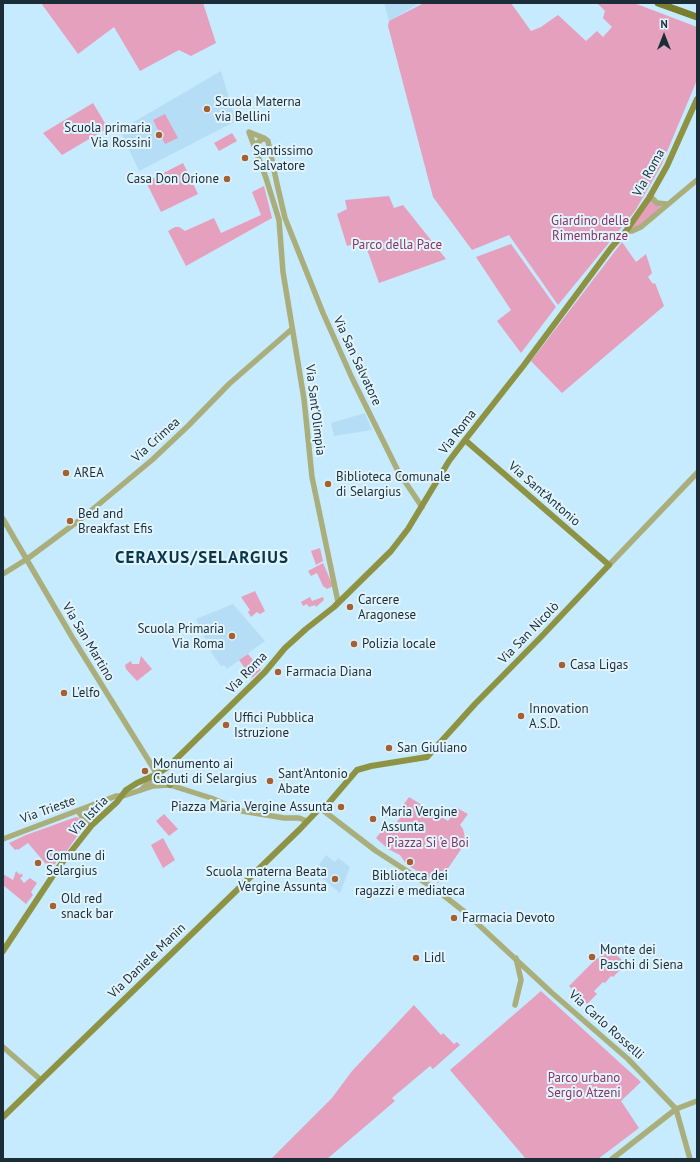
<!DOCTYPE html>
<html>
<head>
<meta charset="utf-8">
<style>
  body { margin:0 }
  #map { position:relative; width:700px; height:1162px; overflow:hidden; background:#c6eafe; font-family:"PT Sans",sans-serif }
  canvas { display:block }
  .frame { position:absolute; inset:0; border:4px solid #1b2d36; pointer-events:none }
  .north { position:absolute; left:644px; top:16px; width:40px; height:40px; -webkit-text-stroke:3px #e2f4fe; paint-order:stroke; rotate:0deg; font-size:11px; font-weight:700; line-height:16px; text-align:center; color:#1b2d36 }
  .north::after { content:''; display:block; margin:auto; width:14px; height:18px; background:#1b2d36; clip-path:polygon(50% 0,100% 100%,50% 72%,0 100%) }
</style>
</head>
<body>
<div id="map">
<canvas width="700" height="1162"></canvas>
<div class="frame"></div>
<div class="north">N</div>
</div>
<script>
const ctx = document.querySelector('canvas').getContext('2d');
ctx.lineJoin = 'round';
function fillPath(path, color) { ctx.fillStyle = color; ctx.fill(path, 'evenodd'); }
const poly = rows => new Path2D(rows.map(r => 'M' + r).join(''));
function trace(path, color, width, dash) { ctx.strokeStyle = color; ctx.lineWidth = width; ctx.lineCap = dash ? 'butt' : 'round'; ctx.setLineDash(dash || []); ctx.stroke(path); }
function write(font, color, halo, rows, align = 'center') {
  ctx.font = font + ' "PT Sans",sans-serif'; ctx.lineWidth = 4; ctx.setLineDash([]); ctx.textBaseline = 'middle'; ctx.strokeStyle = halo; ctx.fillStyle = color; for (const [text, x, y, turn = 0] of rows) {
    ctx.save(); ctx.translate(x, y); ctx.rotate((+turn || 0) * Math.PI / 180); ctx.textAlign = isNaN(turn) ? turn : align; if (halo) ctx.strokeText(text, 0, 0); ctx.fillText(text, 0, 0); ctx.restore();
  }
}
const built = poly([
  [384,3,420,3,389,21],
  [221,71,236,121,139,171,120,130],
  [365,413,372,430,334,436,331,423],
  [233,604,265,641,227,669,224,665,221,666,213,655,196,619],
  [326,855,335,862,338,858,350,867,340,893,314,871]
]);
const green = poly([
  [41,3,203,3,216,43,191,56,179,50,140,71,114,27,78,54],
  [424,3,511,3,531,31,541,27,558,15,586,41,597,31,603,37,612,27,603,18,605,11,597,3,634,3,697,27,697,80,661,166,635,211,558,305,509,235,472,250,433,197,388,26,389,21],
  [93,103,108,128,62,155,43,133],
  [165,114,178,138,165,144,153,120],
  [232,133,237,141,219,151,214,143],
  [183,163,198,194,161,212,146,182],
  [264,186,272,218,186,266,168,231,175,227,179,227,185,231,214,218,221,233,261,215,252,192],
  [389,196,394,208,403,205,446,259,379,283,364,241,347,246,337,214,347,209,345,200],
  [651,199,662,208,635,229,631,228],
  [622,242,636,262,646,254,652,273,648,277,653,284,655,283,664,306,562,393,531,361],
  [511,244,556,307,521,353,497,321,511,310,476,257],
  [320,548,323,561,316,565,311,551],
  [323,563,333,586,327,589,323,586,317,573,311,576,308,571],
  [255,591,265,611,260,614,257,612,251,617,248,612,250,610,241,597],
  [310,597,312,601,323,597,324,600,316,607,315,605,309,607,307,604,303,606,301,602],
  [248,654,261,670,252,678,239,660],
  [141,656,152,669,137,681,126,669,125,665,131,661,132,664,139,664],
  [409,797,448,821,457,808,468,814,460,825,463,829,466,842,438,883,407,865,400,855,388,849,376,838,385,827,390,830,405,812,401,808],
  [164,814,178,829,169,836,156,821],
  [76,817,82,819,83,823,80,832,66,852,53,866,45,863,28,843,18,850,17,849,15,850,9,843,26,835],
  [163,838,175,860,163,868,151,845],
  [16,871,20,875,21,873,23,876,20,878,24,883,30,878,37,883,31,892,33,895,26,904,3,885,3,874,13,880],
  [611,950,626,964,613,977,611,976,605,983,603,982,594,991,597,994,587,1004,569,986,597,958,598,959,606,951,608,953],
  [541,991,641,1082,621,1101,639,1128,598,1159,526,1159,450,1070],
  [414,1005,441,1035,443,1033,454,1044,457,1042,460,1045,433,1069,430,1066,392,1098,395,1101,327,1159,271,1159,332,1098,352,1071]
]);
const tertiary = poly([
  [249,132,266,178,279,220,283,272,304,399,312,477,338,602],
  [249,132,264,138],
  [254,145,264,138,268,141,277,184,285,218,323,313,352,378,398,471,422,507],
  [650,196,657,203,667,204],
  [626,231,632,231,641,227,697,180],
  [3,519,72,637,157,774,141,790],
  [609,565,697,473],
  [3,574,27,559,81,519,152,460,188,426,229,384,292,329],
  [88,807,95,822],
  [320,808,376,851,438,891,466,913,552,993,628,1059,676,1109,690,1159],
  [78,811,90,827],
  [3,839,116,796,123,796,153,786,170,785,211,798,242,811,284,818,299,818,307,821],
  [515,1005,521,980,516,958],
  [3,1047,41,1080],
  [612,1159,676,1109,697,1101]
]);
const secondary = poly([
  [157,774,170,785],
  [3,951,58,868,92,825,117,802,126,790,137,783,157,774,168,767,265,672,285,648,306,629,334,607,391,551,408,529,449,461,465,440,524,365,611,248,626,231,649,198,667,166,697,99],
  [3,1117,300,829,320,808,327,805,357,770,371,766,427,757,475,704,540,638,609,565,465,440]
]);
const primary = poly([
  [658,3,697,17]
]);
const markers = [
  [207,109,4,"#a56032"],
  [159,135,4,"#a56032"],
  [245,158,4,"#a56032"],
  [227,179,4,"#a56032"],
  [66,473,4,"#a56032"],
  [328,484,4,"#a56032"],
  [70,521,4,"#a56032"],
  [350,607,4,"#a56032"],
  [232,636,4,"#a56032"],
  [354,644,4,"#a56032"],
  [562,665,4,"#a56032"],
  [278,672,4,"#a56032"],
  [64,693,4,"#a56032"],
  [521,716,4,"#a56032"],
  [226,725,4,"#a56032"],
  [389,748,4,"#a56032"],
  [145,771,4,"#a56032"],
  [270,781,4,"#a56032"],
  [341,807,4,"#a56032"],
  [373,819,4,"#a56032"],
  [410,862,4,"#a56032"],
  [38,863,4,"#a56032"],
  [335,879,4,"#a56032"],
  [53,906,4,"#a56032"],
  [454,918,4,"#a56032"],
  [592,957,4,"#a56032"],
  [416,958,4,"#a56032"]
];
const poiNames = [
  ["Scuola Materna",215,102],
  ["via Bellini",215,117],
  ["Scuola primaria",151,128,"right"],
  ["Via Rossini",151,143,"right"],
  ["Santissimo",253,151],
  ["Salvatore",253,166],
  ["Casa Don Orione",219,179,"right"],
  ["AREA",74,473],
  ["Biblioteca Comunale",336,477],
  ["di Selargius",336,492],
  ["Bed and",78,514],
  ["Breakfast Efis",78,529],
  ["Carcere",358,600],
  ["Aragonese",358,615],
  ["Scuola Primaria",224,629,"right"],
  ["Via Roma",224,644,"right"],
  ["Polizia locale",362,644],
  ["Casa Ligas",570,665],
  ["Farmacia Diana",286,672],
  ["L'elfo",72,693],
  ["Innovation",529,709],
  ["A.S.D.",529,724],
  ["Uffici Pubblica",234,718],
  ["Istruzione",234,733],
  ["San Giuliano",397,748],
  ["Monumento ai",153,764],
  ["Caduti di Selargius",153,779],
  ["Sant'Antonio",278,774],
  ["Abate",278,789],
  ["Piazza Maria Vergine Assunta",333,807,"right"],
  ["Maria Vergine",381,812],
  ["Assunta",381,827],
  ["Comune di",46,856],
  ["Selargius",46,871],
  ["Scuola materna Beata",327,872,"right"],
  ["Vergine Assunta",327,887,"right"],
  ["Biblioteca dei",410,876,"center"],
  ["ragazzi e mediateca",410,891,"center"],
  ["Old red",61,899],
  ["snack bar",61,914],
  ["Farmacia Devoto",462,918],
  ["Monte dei",600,950],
  ["Paschi di Siena",600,965],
  ["Lidl",424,958]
];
const streetNames = [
  ["Via Roma",649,173,-61],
  ["Via San Salvatore",357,361,65],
  ["Via Sant'Olimpia",315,410,83],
  ["Via Roma",458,432,-53],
  ["Via Crimea",156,440,-42],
  ["Via Sant'Antonio",544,494,41],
  ["Via San Nicolò",529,633,-46],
  ["Via San Martino",88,642,59],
  ["Via Roma",247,673,-46],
  ["Via Trieste",48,810,-20],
  ["Via Istria",89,816,-46],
  ["Via Daniele Manin",147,961,-44],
  ["Via Carlo Rosselli",606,1025,42]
];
const parkNames = [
  ["Giardino delle",590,221],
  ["Rimembranze",590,236],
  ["Parco della Pace",397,245],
  ["Piazza Si ’e Boi",428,843],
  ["Parco urbano",584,1078],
  ["Sergio Atzeni",584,1093]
];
const districtNames = [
  ["CERAXUS/SELARGIUS",202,558]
];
fillPath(built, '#b5def6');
fillPath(green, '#e5a0bd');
trace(tertiary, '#a9ae7b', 5.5);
trace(secondary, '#8e9343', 6);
trace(primary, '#797e2c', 7);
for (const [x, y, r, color] of markers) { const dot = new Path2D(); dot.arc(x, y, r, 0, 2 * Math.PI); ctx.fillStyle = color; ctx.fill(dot); trace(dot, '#e2f4fe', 1.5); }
write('13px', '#1b2d36', '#e2f4fe', poiNames, 'left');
write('13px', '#1b2d36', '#e2f4fe', streetNames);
write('13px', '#89355f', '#e2f4fe', parkNames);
ctx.letterSpacing = '1px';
write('bold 17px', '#093649', '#e2f4fe', districtNames);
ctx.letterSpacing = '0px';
</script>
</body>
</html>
